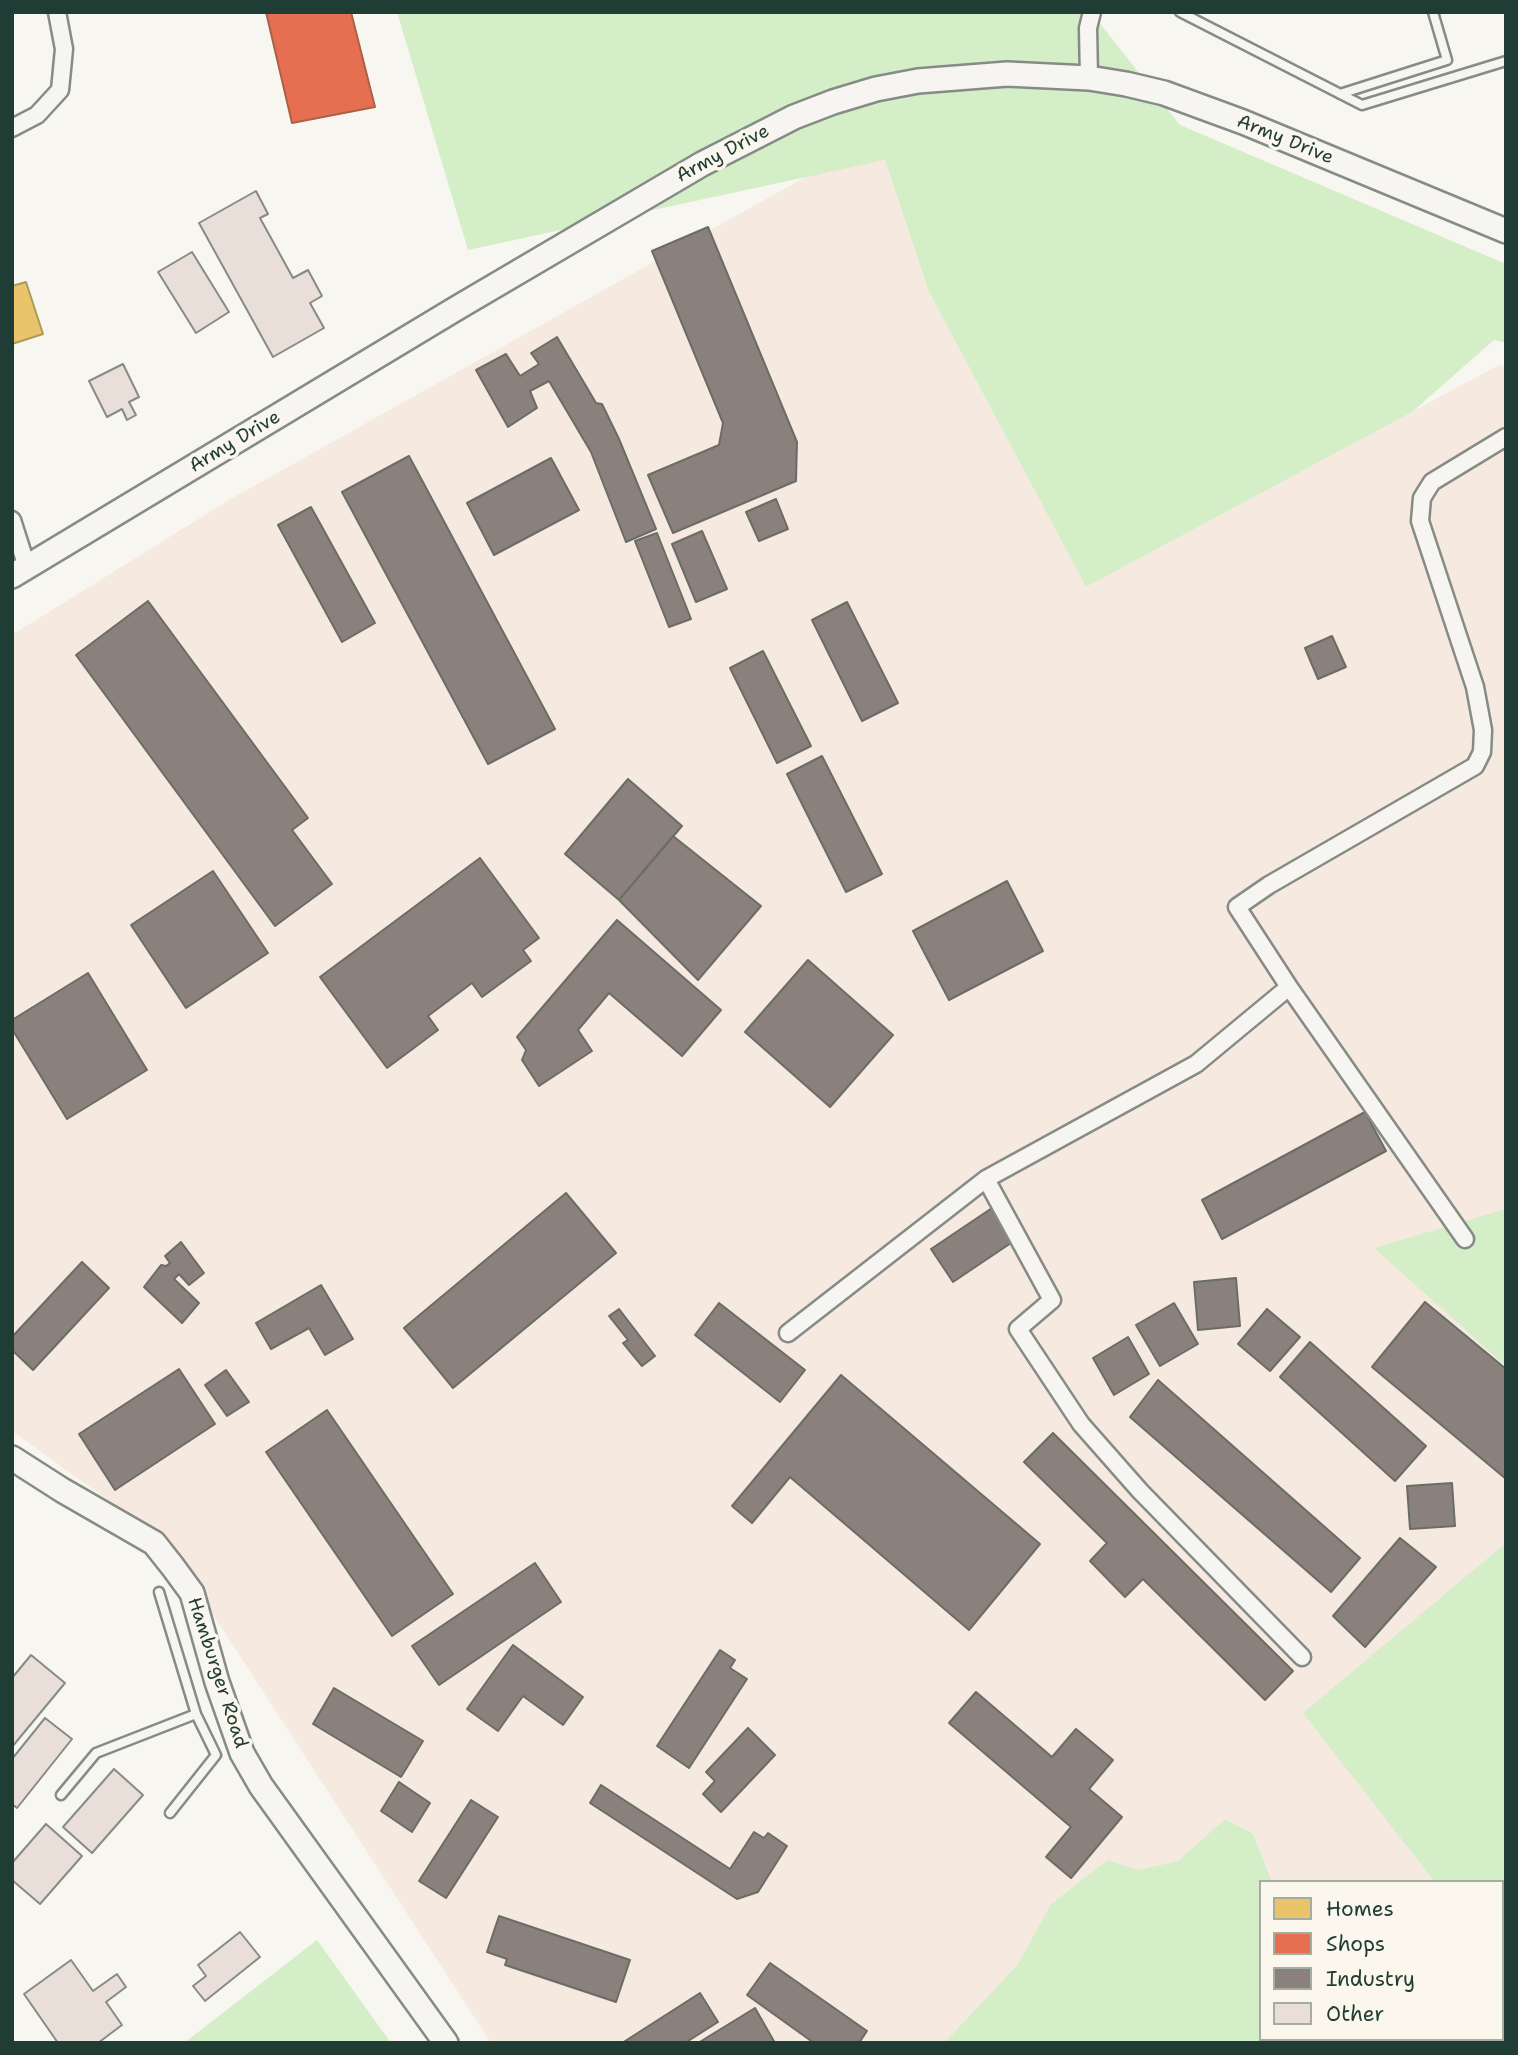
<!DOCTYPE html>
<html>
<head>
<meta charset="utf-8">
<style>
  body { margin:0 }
  #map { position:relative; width:1518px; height:2055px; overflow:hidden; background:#f8f6f0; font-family:"Shantell Sans",sans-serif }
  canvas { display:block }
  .frame { position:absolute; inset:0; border:14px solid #1f3d34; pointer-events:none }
  .legend { position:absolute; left:1259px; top:1880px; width:245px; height:161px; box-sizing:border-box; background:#fbf7ec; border:2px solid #a3ada2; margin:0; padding:9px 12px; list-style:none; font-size:21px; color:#1f3d34 }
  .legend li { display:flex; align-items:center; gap:14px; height:35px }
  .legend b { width:35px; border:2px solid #a3ada2 }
</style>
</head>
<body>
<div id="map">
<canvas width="1518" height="2055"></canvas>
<div class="frame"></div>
<ul class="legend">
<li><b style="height:19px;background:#e9c46a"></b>Homes</li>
<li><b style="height:19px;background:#e76f51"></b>Shops</li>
<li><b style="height:19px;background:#8a817c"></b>Industry</li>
<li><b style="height:19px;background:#e9ded8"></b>Other</li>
</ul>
</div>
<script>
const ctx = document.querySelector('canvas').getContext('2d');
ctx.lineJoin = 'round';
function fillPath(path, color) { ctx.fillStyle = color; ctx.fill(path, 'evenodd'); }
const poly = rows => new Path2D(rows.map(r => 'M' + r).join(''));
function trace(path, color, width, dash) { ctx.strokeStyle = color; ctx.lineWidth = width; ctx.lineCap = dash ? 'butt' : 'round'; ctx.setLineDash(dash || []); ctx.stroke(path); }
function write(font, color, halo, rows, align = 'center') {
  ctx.font = font + ' "Shantell Sans",sans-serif'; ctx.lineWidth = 7; ctx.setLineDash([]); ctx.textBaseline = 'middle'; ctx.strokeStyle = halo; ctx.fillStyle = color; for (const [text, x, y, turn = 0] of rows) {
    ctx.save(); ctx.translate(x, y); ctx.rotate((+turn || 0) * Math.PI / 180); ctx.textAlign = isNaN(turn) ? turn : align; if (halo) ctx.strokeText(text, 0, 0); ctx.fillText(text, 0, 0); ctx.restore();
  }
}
const built = poly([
  [885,160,929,292,1086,587,1499,365,1506,367,1506,2043,1357,2043,1354,2039,1502,2039,1502,1882,1272,1882,1253,1834,1226,1819,1178,1861,1138,1870,1108,1860,1052,1904,1018,1964,944,2043,491,2043,166,1542,12,1431,12,635,229,500,809,175]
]);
const green = poly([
  [397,12,1091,12,1180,125,1506,264,1506,343,1494,340,1412,412,1086,587,929,292,885,160,468,250],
  [1506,1209,1506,1366,1374,1248],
  [1506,1543,1506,1971,1502,1967,1502,1882,1435,1882,1303,1713],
  [1225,1819,1253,1834,1272,1882,1261,1882,1261,2039,1354,2039,1356,2043,944,2043,1018,1964,1051,1904,1108,1860,1138,1870,1178,1861],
  [317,1940,391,2043,184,2043]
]);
const homes = poly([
  [26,282,43,334,12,344,12,286,26,282]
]);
const shops = poly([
  [266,12,351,12,375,107,292,123,266,12]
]);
const industry = poly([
  [708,227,797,442,796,481,673,533,648,475,719,445,723,423,652,251,708,227],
  [557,337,596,403,602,404,619,439,656,529,626,542,591,452,549,381,530,391,537,408,508,427,476,370,506,354,520,376,539,364,531,353,557,337],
  [409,456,555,729,488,764,342,492,409,456],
  [551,458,579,510,494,555,467,503,551,458],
  [776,499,788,529,759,541,746,512,776,499],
  [311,507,375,623,342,642,278,525,311,507],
  [702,531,727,589,696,602,672,544,702,531],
  [657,533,691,619,669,627,635,541,657,533],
  [148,601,308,818,292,830,332,884,275,926,76,655,148,601],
  [847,602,898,703,862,721,812,620,847,602],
  [1332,636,1346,667,1318,679,1305,648,1332,636],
  [763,651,811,746,777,763,730,668,763,651],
  [822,756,882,874,846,892,787,774,822,756],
  [628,779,682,826,619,900,565,854,628,779],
  [673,836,761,906,698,980,619,900,673,836],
  [480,858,539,938,523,950,531,961,482,997,472,983,428,1016,438,1030,387,1068,320,977,480,858],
  [213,871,268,953,186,1008,131,925,213,871],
  [1007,881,1043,951,949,1000,913,931,1007,881],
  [617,920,721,1010,682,1056,609,993,578,1030,592,1051,539,1086,522,1060,526,1050,517,1037,617,920],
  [808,960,893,1035,830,1107,745,1032,808,960],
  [88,973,147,1070,67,1119,12,1029,12,1020,88,973],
  [1365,1112,1386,1151,1222,1239,1202,1200,1365,1112],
  [566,1193,616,1253,453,1388,404,1328,566,1193],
  [992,1208,1014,1241,953,1282,931,1249,992,1208],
  [181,1242,204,1273,189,1285,179,1274,174,1279,199,1303,182,1323,144,1287,161,1265,166,1266,170,1263,165,1256,181,1242],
  [82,1262,109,1288,33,1370,12,1350,12,1337,82,1262],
  [1236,1278,1240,1326,1198,1330,1194,1282,1236,1278],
  [321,1285,353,1339,325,1355,309,1328,271,1349,256,1323,321,1285],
  [1425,1302,1506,1369,1506,1479,1372,1367,1425,1302],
  [719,1303,805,1370,780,1402,695,1335,719,1303],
  [1174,1303,1198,1344,1160,1366,1136,1325,1174,1303],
  [619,1309,655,1356,642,1366,623,1343,628,1340,609,1316,619,1309],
  [1267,1309,1300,1337,1270,1371,1238,1344,1267,1309],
  [1128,1337,1149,1374,1114,1395,1093,1358,1128,1337],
  [1310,1342,1426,1446,1395,1481,1280,1377,1310,1342],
  [179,1369,215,1424,115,1490,79,1434,179,1369],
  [226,1370,249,1402,227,1416,205,1385,226,1370],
  [841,1375,1040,1544,969,1630,790,1477,752,1523,732,1506,841,1375],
  [1158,1380,1360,1558,1331,1592,1130,1417,1158,1380],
  [327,1410,453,1594,392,1636,266,1452,327,1410],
  [1053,1433,1293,1671,1265,1700,1143,1579,1125,1597,1090,1561,1107,1543,1024,1462,1053,1433],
  [1452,1483,1455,1526,1410,1529,1407,1486,1452,1483],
  [1400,1538,1436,1567,1365,1647,1333,1616,1400,1538],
  [535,1563,561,1602,439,1685,412,1646,535,1563],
  [513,1645,583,1697,563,1725,523,1696,498,1731,467,1709,513,1645],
  [720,1650,735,1660,730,1668,747,1679,689,1768,657,1746,720,1650],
  [334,1688,423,1741,401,1777,313,1724,334,1688],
  [976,1692,1052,1757,1076,1729,1113,1760,1089,1789,1122,1817,1071,1878,1046,1857,1071,1827,949,1723,976,1692],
  [748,1728,775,1755,721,1812,703,1794,715,1781,706,1772,748,1728],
  [399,1782,430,1803,412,1832,381,1811,399,1782],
  [601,1785,730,1869,754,1832,764,1838,768,1833,787,1846,758,1892,737,1899,590,1803,601,1785],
  [471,1800,498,1817,446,1898,419,1881,471,1800],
  [499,1916,630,1960,616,2002,505,1965,507,1959,487,1952,499,1916],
  [770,1963,867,2031,859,2043,814,2043,747,1995,770,1963],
  [700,1993,718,2022,685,2043,622,2043,700,1993],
  [755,2008,775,2043,698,2043,755,2008]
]);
const building = poly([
  [256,191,268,214,260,218,293,278,308,270,322,296,310,303,324,328,273,357,199,223,256,191],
  [192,252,229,312,196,333,158,272,192,252],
  [123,364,139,397,129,402,136,415,127,420,122,409,107,417,89,381,123,364],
  [31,1655,65,1683,12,1747,12,1678,31,1655],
  [45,1718,72,1739,17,1808,12,1804,12,1759,45,1718],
  [114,1769,143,1795,92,1853,63,1827,114,1769],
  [46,1824,82,1856,40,1904,12,1880,12,1863,46,1824],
  [240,1932,260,1957,205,2001,193,1986,206,1976,198,1965,240,1932],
  [71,1960,93,1991,117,1974,126,1987,106,2002,122,2025,98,2043,58,2043,24,1994,71,1960]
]);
const lane = poly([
  [1180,12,1362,105,1506,61],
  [1340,94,1447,60,1433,12],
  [61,1795,96,1753,196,1714,159,1592],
  [170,1813,216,1755,196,1714]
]);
const street = poly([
  [1089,78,1088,28,1092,12],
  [12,128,37,115,60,90,64,49,57,12],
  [12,520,27,567],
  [1289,987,1465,1239],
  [986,1179,1052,1300,1018,1329,1081,1424,1140,1491,1302,1657],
  [788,1333,986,1179,1196,1064,1289,987,1237,907,1269,885,1475,766,1482,752,1483,730,1475,687,1420,521,1422,498,1432,482,1506,437]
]);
const secondary = poly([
  [12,576,457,308,702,164,794,117,833,102,876,89,918,81,1007,74,1089,78,1126,84,1164,93,1243,122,1506,231],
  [12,1458,62,1490,154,1543,173,1567,192,1593,217,1682,242,1753,261,1786,446,2043]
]);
const streetNames = [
  ["Army Drive",1285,140,22],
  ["Army Drive",723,154,-28],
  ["Army Drive",235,442,-31],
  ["Hamburger Road",217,1673,72]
];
fillPath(built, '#f6e9e0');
fillPath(green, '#d4eec8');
fillPath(homes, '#e9c46a');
trace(homes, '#ac9c5a', 2);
fillPath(shops, '#e76f51');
trace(shops, '#ab6048', 2);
fillPath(industry, '#8a817c');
trace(industry, '#6a6d66', 2);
fillPath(building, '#e9ded8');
trace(building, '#868b86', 2);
trace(lane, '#868b86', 13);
trace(street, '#868b86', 21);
trace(secondary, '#868b86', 28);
trace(lane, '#f6f5f1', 8);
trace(street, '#f6f5f1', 16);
trace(secondary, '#f6f5f1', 23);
write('19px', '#1f3d34', '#fbf7ec', streetNames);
</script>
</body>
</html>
